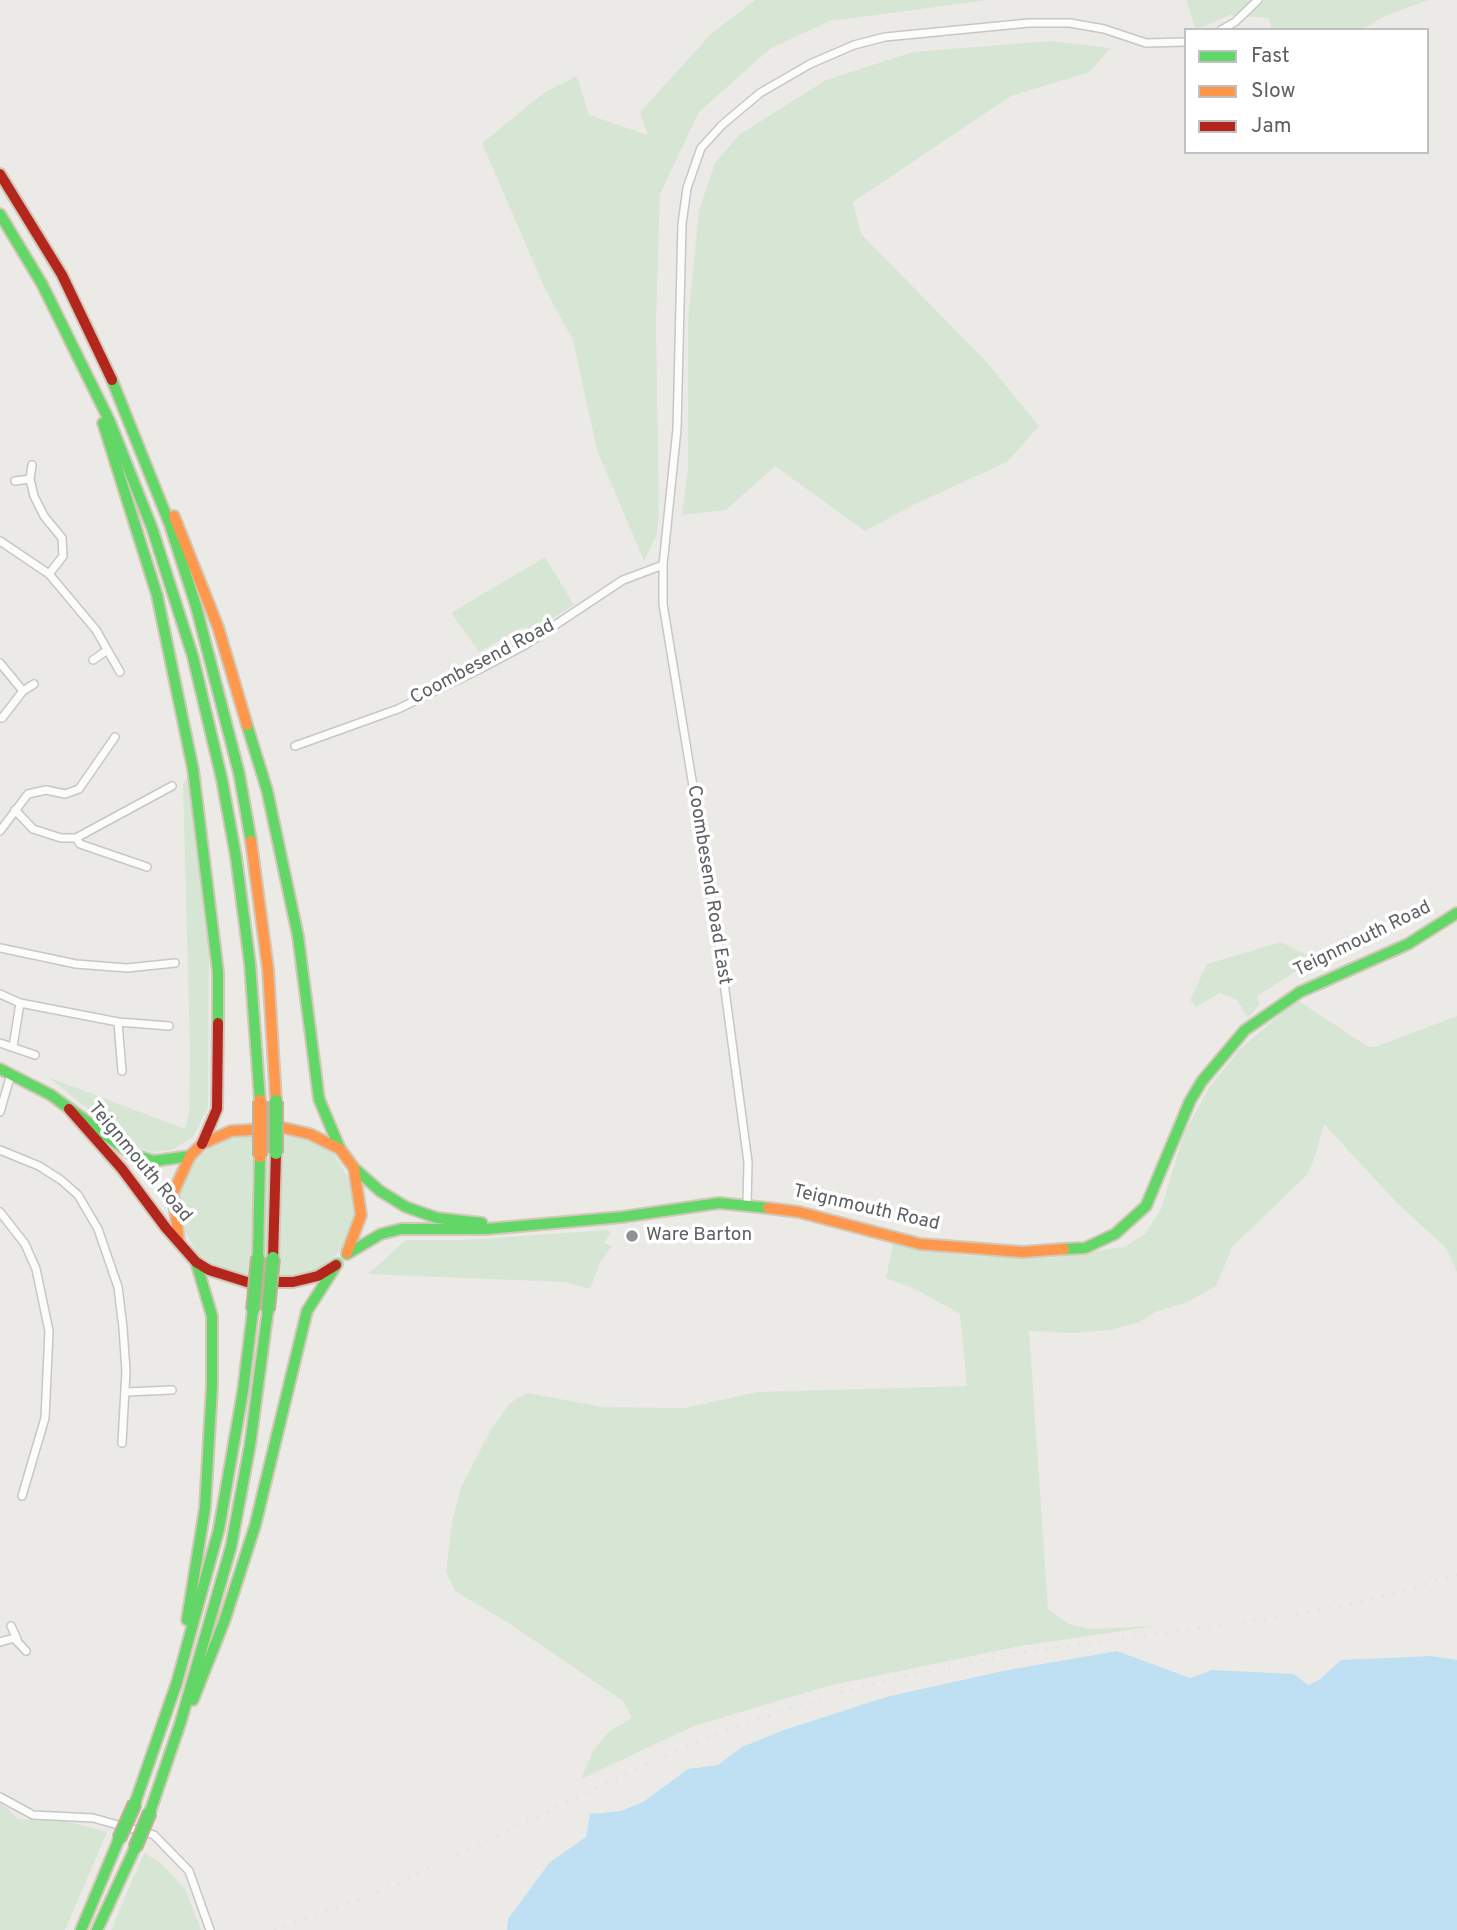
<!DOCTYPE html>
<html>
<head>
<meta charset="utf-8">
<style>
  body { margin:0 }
  #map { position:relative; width:1457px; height:1930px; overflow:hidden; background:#eceae7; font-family:Overpass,sans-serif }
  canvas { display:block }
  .legend { position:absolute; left:1184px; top:28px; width:245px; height:126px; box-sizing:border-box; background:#fff; border:2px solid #bec0c1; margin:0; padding:9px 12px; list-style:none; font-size:21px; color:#5d6164 }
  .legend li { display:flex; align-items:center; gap:14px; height:35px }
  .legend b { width:35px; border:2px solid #bec0c1 }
</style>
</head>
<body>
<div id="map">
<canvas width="1457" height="1930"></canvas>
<ul class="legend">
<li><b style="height:9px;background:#63d668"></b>Fast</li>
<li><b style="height:9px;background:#ff974d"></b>Slow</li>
<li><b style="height:9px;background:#b3261e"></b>Jam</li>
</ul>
</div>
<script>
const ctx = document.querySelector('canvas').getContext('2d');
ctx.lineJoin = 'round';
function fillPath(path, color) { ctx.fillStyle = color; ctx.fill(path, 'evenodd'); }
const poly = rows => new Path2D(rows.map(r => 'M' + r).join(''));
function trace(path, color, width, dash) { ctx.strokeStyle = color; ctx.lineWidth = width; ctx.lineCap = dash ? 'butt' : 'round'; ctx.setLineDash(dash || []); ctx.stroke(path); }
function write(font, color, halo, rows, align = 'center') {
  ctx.font = font + ' Overpass,sans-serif'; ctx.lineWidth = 7; ctx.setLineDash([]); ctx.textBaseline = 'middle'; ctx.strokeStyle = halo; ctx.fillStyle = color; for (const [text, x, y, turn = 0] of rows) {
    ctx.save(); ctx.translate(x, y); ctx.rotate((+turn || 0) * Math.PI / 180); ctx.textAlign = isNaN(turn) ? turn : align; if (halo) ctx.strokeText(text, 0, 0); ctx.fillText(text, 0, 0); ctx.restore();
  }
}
const green = poly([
  [755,0,989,0,830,21,771,48,699,112,660,194,656,324,659,516,656,537,644,561,597,450,573,340,545,289,482,143,545,92,577,76,589,115,648,135,640,112,712,33],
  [1186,0,1429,0,1387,15,1361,30,1272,30,1269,18,1230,15,1196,30],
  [1051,41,1110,48,1090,72,1011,96,853,202,861,234,984,359,1039,426,1007,462,913,505,865,531,775,466,726,510,682,515,688,466,688,320,699,210,715,163,739,135,826,80,913,52],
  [545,557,574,605,536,629,522,628,479,652,451,613],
  [190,774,209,950,208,1107,193,1137,172,1150,151,1152,133,1145,48,1077,185,1129,189,1113,190,1053,183,784],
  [1281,942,1315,959,1257,996,1260,1004,1248,1018,1237,1000,1220,993,1196,1007,1190,1000,1207,964],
  [1297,1000,1367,1046,1375,1047,1457,1016,1457,1272,1446,1248,1396,1202,1324,1124,1315,1157,1306,1176,1233,1246,1216,1286,1188,1302,1155,1312,1140,1322,1111,1330,1073,1333,1029,1331,1048,1609,1069,1624,1091,1629,1156,1626,1020,1646,828,1686,694,1726,581,1779,593,1751,608,1732,632,1718,623,1701,507,1622,455,1591,446,1572,452,1522,461,1487,492,1428,510,1403,527,1393,603,1407,684,1408,758,1392,967,1386,960,1314,917,1290,886,1278,893,1243,967,1256,1048,1258,1124,1247,1144,1235,1161,1209,1184,1133,1210,1086,1239,1050],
  [252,1133,308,1138,334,1154,351,1182,356,1208,345,1246,325,1265,311,1273,280,1278,228,1273,198,1254,182,1227,178,1201,180,1190,194,1160,223,1139],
  [608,1230,611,1233,604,1243,612,1246,601,1261,590,1289,565,1282,368,1274,406,1240,464,1240],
  [0,1802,18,1819,66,1821,107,1832,65,1930,0,1930],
  [144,1853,161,1863,185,1889,201,1930,111,1930]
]);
const water = poly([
  [1117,1651,1190,1678,1212,1670,1294,1674,1308,1685,1319,1680,1341,1660,1431,1656,1457,1660,1457,1930,507,1930,508,1919,550,1862,586,1837,590,1814,621,1811,643,1802,688,1769,718,1765,742,1747,784,1730,886,1697,1008,1670]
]);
const street = poly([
  [1221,30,1235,22,1258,0],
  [32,465,30,479,34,496,44,516,62,538,63,556,49,574],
  [15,481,30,479],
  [0,541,49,574,96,630,120,672],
  [93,660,106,651],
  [0,663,23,691],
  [2,718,23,691,34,684],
  [295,746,398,709,478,670,525,645,623,580,663,565],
  [15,810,33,829,61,838,76,838,172,786],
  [0,831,28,794,46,790,65,794,79,789,115,737],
  [76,838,80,844,147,867],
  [0,948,76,964,127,968,175,963],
  [0,994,20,1003,118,1022,169,1026],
  [118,1022,122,1071],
  [0,1043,35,1055],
  [13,1047,20,1003],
  [0,1112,11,1074],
  [0,1150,39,1166,61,1180,78,1195,98,1229,118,1287,123,1328,126,1371,122,1443],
  [747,1205,748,1162,718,938,663,604,663,565,677,429,682,224,687,188,701,148,722,125,760,93,810,64,854,45,885,37,1029,23,1070,23,1104,29,1146,43,1186,42],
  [0,1212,25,1244,36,1269,49,1331,45,1418,22,1496],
  [126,1392,172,1390],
  [11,1626,17,1639],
  [0,1642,14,1638,26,1651],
  [0,1797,33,1815,93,1818,154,1835,189,1871,210,1930]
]);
const fast = poly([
  [0,214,42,284,110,422,152,528,193,657,222,780,236,857,250,964,260,1101],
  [112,380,170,525,196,606,239,773,251,841],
  [103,423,157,595,193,769,218,972,218,1023],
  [247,725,267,790,298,936,319,1099,340,1149],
  [0,1069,51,1095,131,1154,154,1161,190,1156],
  [354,1168,380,1191,406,1207,437,1218,482,1223],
  [1064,1249,1085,1248,1115,1234,1146,1206,1190,1101,1202,1081,1245,1030,1300,992,1408,944,1457,913],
  [347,1254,381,1234,401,1229,486,1229,622,1217,719,1203,768,1208],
  [258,1257,260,1156],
  [187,1620,205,1508,212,1386,212,1316,196,1262],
  [193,1700,224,1622,255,1526,307,1311,337,1264],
  [135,1803,177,1682,219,1529,243,1391,253,1310],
  [150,1812,180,1724,231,1547,250,1445,268,1310],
  [81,1930,119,1839],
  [97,1930,135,1848]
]);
const slow = poly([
  [174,516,218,627,247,725],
  [251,841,268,969,276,1101],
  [768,1208,799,1212,920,1244,1022,1252,1064,1249],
  [179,1242,173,1193,190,1156,202,1144,231,1131,284,1128,310,1134,340,1149,354,1168,361,1215,347,1253]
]);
const jam = poly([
  [0,174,62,275,112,380],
  [69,1109,122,1169,166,1228,196,1262,209,1270,247,1282,293,1282,318,1276,336,1265],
  [202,1144,217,1109,218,1023],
  [273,1258,276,1153]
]);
const rail = poly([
  [274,1930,382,1891,653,1761,721,1732,793,1707,870,1684,943,1668,1017,1653,1288,1616,1370,1600,1457,1575]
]);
const fastBridge = poly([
  [276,1101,276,1153],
  [253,1310,258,1257],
  [268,1310,273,1258],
  [119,1839,135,1803],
  [135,1848,150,1812]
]);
const slowBridge = poly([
  [260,1101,260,1156]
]);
const markers = [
  [632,1236,7,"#8f9192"]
];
const streetNames = [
  ["Coombesend Road",483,663,-28],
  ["Coombesend Road East",708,885,81],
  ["Teignmouth Road",1363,940,-26],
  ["Teignmouth Road",139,1163,50],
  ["Teignmouth Road",866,1209,13]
];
const poiNames = [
  ["Ware Barton",646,1236]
];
fillPath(green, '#d7e6d4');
fillPath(water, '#bfe0f2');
trace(street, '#c6c7c7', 10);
trace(fast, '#d2c8b7', 14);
trace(slow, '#d2c8b7', 14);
trace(jam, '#d2c8b7', 14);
trace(street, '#fcfcfb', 7);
trace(fast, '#63d668', 10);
trace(slow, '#ff974d', 10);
trace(jam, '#b3261e', 10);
trace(rail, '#e3e2e2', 2.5, [2, 9]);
trace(fastBridge, '#c1b197', 16, []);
trace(slowBridge, '#c1b197', 16, []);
trace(fastBridge, '#63d668', 12);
trace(slowBridge, '#ff974d', 12);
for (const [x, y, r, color] of markers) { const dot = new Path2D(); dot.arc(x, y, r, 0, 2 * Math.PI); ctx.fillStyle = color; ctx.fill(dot); trace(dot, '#fff', 2.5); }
write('19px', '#5d6164', '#fff', streetNames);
write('19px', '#5d6164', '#fff', poiNames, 'left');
</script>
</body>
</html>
